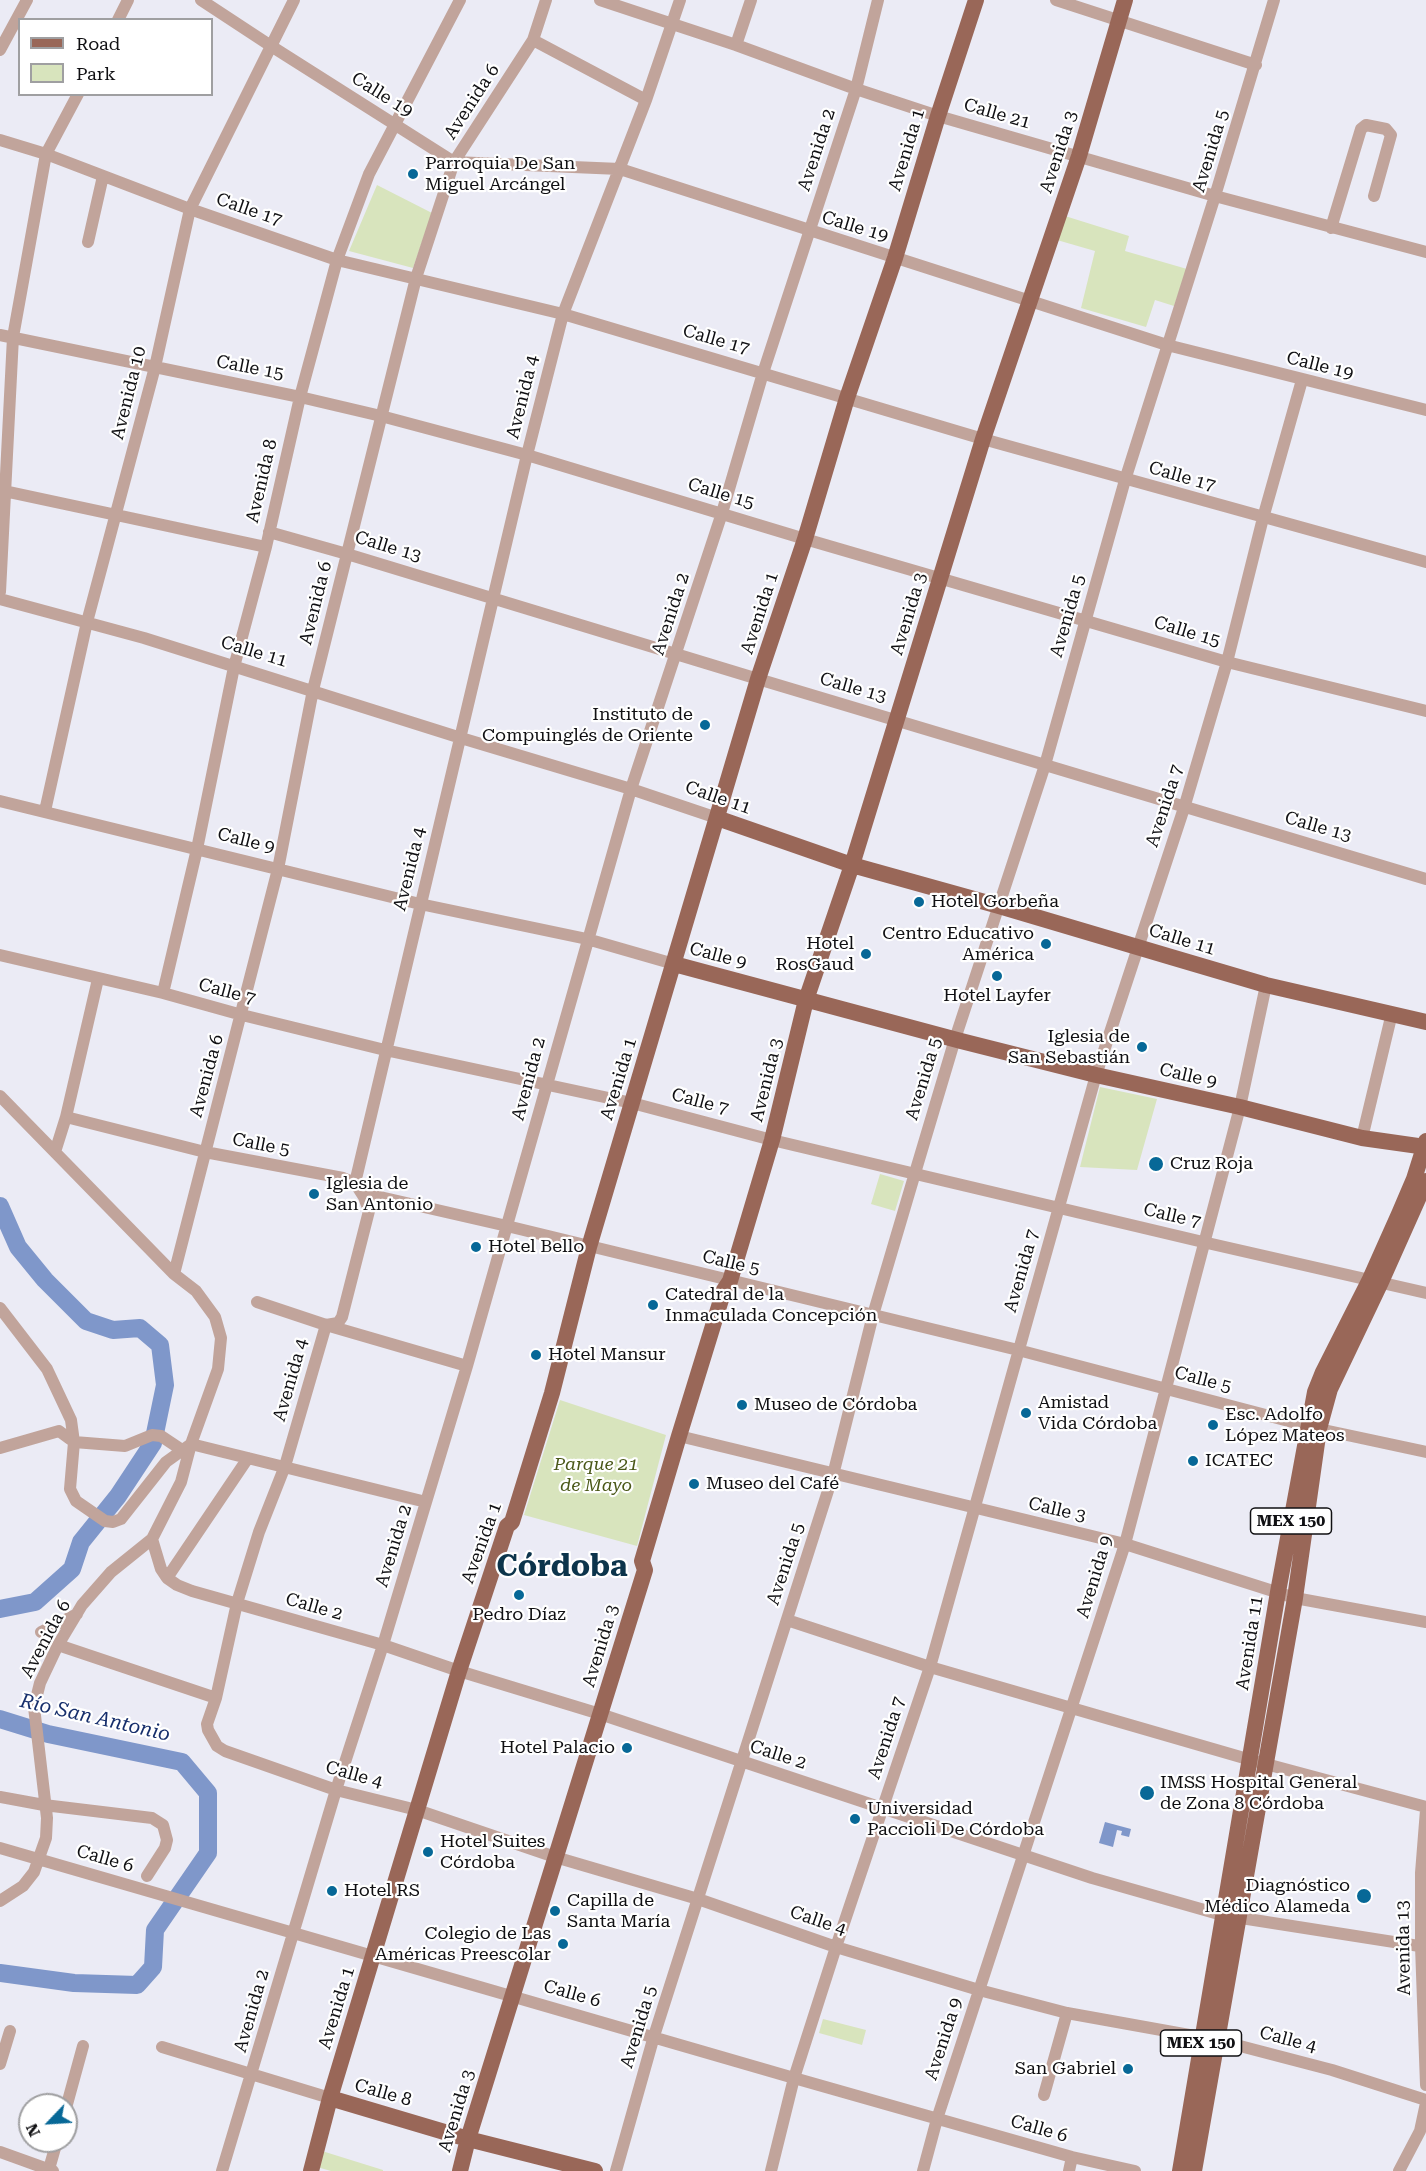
<!DOCTYPE html>
<html>
<head>
<meta charset="utf-8">
<style>
  body { margin:0 }
  #map { position:relative; width:1426px; height:2171px; overflow:hidden; background:#ebebf5; font-family:"Roboto Serif",serif }
  canvas { display:block }
  .legend { position:absolute; left:18px; top:18px; width:195px; height:78px; box-sizing:border-box; background:#fff; border:2px solid #9f9fa1; margin:0; padding:8px 10px; list-style:none; font-size:18px; color:#101013 }
  .legend li { display:flex; align-items:center; gap:12px; height:30px }
  .legend b { width:30px; border:2px solid #9f9fa1 }
  .north { position:absolute; left:18px; top:2093px; width:60px; height:60px; box-sizing:border-box; background:#fff; border:2px solid #9f9fa1; border-radius:50%; rotate:245deg; font-size:16px; font-weight:700; line-height:24px; text-align:center; color:#101013 }
  .north::after { content:''; display:block; margin:auto; width:21px; height:27px; background:#076897; clip-path:polygon(50% 0,100% 100%,50% 72%,0 100%) }
</style>
</head>
<body>
<div id="map">
<canvas width="1426" height="2171"></canvas>
<ul class="legend">
<li><b style="height:8px;background:#996758"></b>Road</li>
<li><b style="height:16px;background:#d8e4bd"></b>Park</li>
</ul>
<div class="north">N</div>
</div>
<script>
const ctx = document.querySelector('canvas').getContext('2d');
ctx.lineJoin = 'round';
function fillPath(path, color) { ctx.fillStyle = color; ctx.fill(path, 'evenodd'); }
const poly = rows => new Path2D(rows.map(r => 'M' + r).join(''));
function trace(path, color, width, dash) { ctx.strokeStyle = color; ctx.lineWidth = width; ctx.lineCap = dash ? 'butt' : 'round'; ctx.setLineDash(dash || []); ctx.stroke(path); }
function write(font, color, halo, rows, align = 'center') {
  ctx.font = font + ' "Roboto Serif",serif'; ctx.lineWidth = 4.5; ctx.setLineDash([]); ctx.textBaseline = 'middle'; ctx.strokeStyle = halo; ctx.fillStyle = color; for (const [text, x, y, turn = 0] of rows) {
    ctx.save(); ctx.translate(x, y); ctx.rotate((+turn || 0) * Math.PI / 180); ctx.textAlign = isNaN(turn) ? turn : align; if (halo) ctx.strokeText(text, 0, 0); ctx.fillText(text, 0, 0); ctx.restore();
  }
}
const green = poly([
  [377,185,432,213,413,268,349,251],
  [1065,216,1129,236,1125,251,1187,269,1174,306,1155,300,1146,327,1081,308,1095,251,1057,240],
  [1100,1087,1157,1099,1137,1170,1080,1167],
  [880,1174,904,1181,895,1211,871,1204],
  [560,1400,666,1435,637,1546,524,1515],
  [823,2019,866,2030,862,2045,819,2033],
  [322,2151,383,2170,383,2171,331,2171,317,2167]
]);
const water = poly([
  [1105,1822,1131,1829,1129,1837,1121,1835,1122,1831,1117,1830,1113,1847,1099,1843]
]);
const river = poly([
  [0,1206,18,1247,45,1280,86,1321,113,1330,140,1328,160,1345,165,1385,153,1443,118,1496,81,1542,72,1569,35,1602,0,1609],
  [0,1719,48,1734,182,1762,208,1793,208,1853,155,1930,153,1967,137,1985,74,1983,0,1973]
]);
const minor = poly([
  [201,0,271,46,454,162,620,169,1167,345,1426,410],
  [600,0,736,45,856,89,938,116,1215,196,1426,252],
  [680,0,646,100,563,314,527,455,355,1183,364,1197,369,1211,342,1317,338,1323,326,1325,285,1466,259,1532,237,1603,216,1698,207,1724,208,1730,217,1746,225,1751,336,1790,417,1810,555,1857,698,1899,836,1947,979,1990,1067,2013,1217,2040,1332,2070,1426,2100],
  [1056,0,1256,65],
  [118,20,128,0],
  [533,40,646,100],
  [736,45,751,0],
  [0,50,27,0],
  [0,140,46,154,190,209,337,260,563,314,983,439,1426,562],
  [1331,228,1361,129,1366,125,1386,129,1391,135,1374,196],
  [88,242,103,176],
  [0,335,300,397,381,416,527,455,805,539,1227,662,1426,711],
  [0,490,266,547],
  [269,532,347,554,758,679,1426,879],
  [0,592,13,337,46,154,78,94],
  [0,599,144,638,461,738,631,789,717,818],
  [0,801,420,904,587,939,674,964],
  [45,811,87,622,155,367,190,209,294,0],
  [0,955,163,993,242,1015,385,1050,632,1103,772,1140,1203,1242,1426,1293],
  [163,993,197,849,234,667,266,547,300,397,337,260,369,174,460,0],
  [0,1096,174,1274,196,1291,215,1317,221,1338,218,1369,191,1444,181,1482,152,1539,111,1572,82,1605,58,1645,40,1683,34,1707,47,1818,46,1838,34,1872,23,1886,0,1901],
  [66,1117,205,1152,343,1178,355,1183,367,1194,507,1226,1018,1350,1319,1429,1426,1452],
  [1362,1138,1392,1013],
  [55,1152,66,1117,98,979],
  [174,1274,278,869,313,690,416,278,454,162,533,40,546,0],
  [257,1302,326,1325,467,1366],
  [0,1308,47,1369,71,1420,74,1442,70,1489,76,1501,105,1521,113,1522,121,1519,166,1462,191,1444,426,1502],
  [679,1436,1125,1544,1295,1598,1426,1622],
  [74,1442,125,1446,152,1435,161,1436,182,1450],
  [0,1448,59,1431,74,1442],
  [152,1539,161,1569,167,1578,177,1585,192,1591,383,1645,459,1671,600,1714,1092,1878,1222,1915,1426,1947],
  [167,1578,248,1458],
  [787,1620,930,1667,1251,1760,1426,1807],
  [41,1632,77,1614],
  [58,1645,216,1698],
  [0,1797,44,1805,152,1818,163,1825,167,1840,165,1848,147,1876],
  [1426,1810,1421,1873,1421,1946,1426,2085],
  [0,1848,794,2078,1072,2157,1135,2171],
  [162,2047,330,2098],
  [0,2064,10,2031],
  [1044,2095,1067,2013],
  [66,2108,83,2046],
  [0,2152,53,2171],
  [49,2169,57,2141],
  [222,2171,336,1790,383,1645,467,1366,631,789,722,513,763,373,856,89,878,0],
  [616,2171,654,2036,833,1475,873,1315,915,1173,955,1039,1045,765,1125,480,1215,196,1274,0],
  [771,2171,794,2078,836,1947,930,1667,1096,1075,1184,808,1227,662,1263,518,1302,380],
  [923,2171,937,2119,1125,1544,1240,1107,1266,985],
  [1069,2171,1072,2157],
  [1399,2171,1420,2131,1426,2103]
]);
const major = poly([
  [717,818,852,865,999,906,1171,957,1266,985,1426,1022],
  [674,964,961,1041,1096,1075,1240,1107,1362,1138,1426,1147],
  [330,2098,468,2139,595,2171],
  [311,2171,330,2098,459,1671,507,1526,512,1522,552,1393,589,1247,758,679,805,539,847,398,895,258,938,116,976,0],
  [460,2171,468,2139,645,1570,642,1561,679,1436,724,1290,730,1281,772,1140,806,1000,852,865,983,439,1079,156,1125,0],
  [1180,2171,1278,1592,1315,1392,1323,1372,1370,1279,1399,1214,1414,1179,1426,1141],
  [1194,2171,1295,1598,1319,1429,1330,1389,1381,1282,1426,1181]
]);
const markers = [
  [413,174,6,"#076897"],
  [705,725,6,"#076897"],
  [919,902,6,"#076897"],
  [1046,944,6,"#076897"],
  [866,954,6,"#076897"],
  [997,976,6,"#076897"],
  [1142,1047,6,"#076897"],
  [1156,1164,8,"#076897"],
  [314,1194,6,"#076897"],
  [476,1247,6,"#076897"],
  [653,1305,6,"#076897"],
  [536,1355,6,"#076897"],
  [742,1405,6,"#076897"],
  [1026,1413,6,"#076897"],
  [1213,1425,6,"#076897"],
  [1193,1461,6,"#076897"],
  [694,1484,6,"#076897"],
  [519,1595,6,"#076897"],
  [627,1748,6,"#076897"],
  [1147,1793,8,"#076897"],
  [855,1819,6,"#076897"],
  [428,1852,6,"#076897"],
  [332,1891,6,"#076897"],
  [1364,1896,8,"#076897"],
  [555,1911,6,"#076897"],
  [563,1944,6,"#076897"],
  [1128,2069,6,"#076897"]
];
const shields = [
  [1291,1521,81],
  [1201,2043,81]
];
const shieldNames = [
  ["MEX 150",1291,1521],
  ["MEX 150",1201,2043]
];
const streetNames = [
  ["Calle 19",382,95,32],
  ["Avenida 6",472,102,-57],
  ["Calle 21",997,114,16],
  ["Avenida 2",817,150,-72],
  ["Avenida 1",907,150,-73],
  ["Avenida 5",1211,151,-73],
  ["Avenida 3",1059,152,-72],
  ["Calle 17",249,210,19],
  ["Calle 19",855,227,17],
  ["Calle 17",716,340,16],
  ["Calle 19",1320,366,14],
  ["Calle 15",250,368,11],
  ["Avenida 10",129,393,-76],
  ["Avenida 4",523,397,-76],
  ["Calle 17",1182,477,16],
  ["Avenida 8",262,481,-77],
  ["Calle 15",721,494,17],
  ["Calle 13",388,547,17],
  ["Avenida 6",316,603,-76],
  ["Avenida 1",760,613,-72],
  ["Avenida 2",671,614,-72],
  ["Avenida 3",909,614,-73],
  ["Avenida 5",1068,616,-74],
  ["Calle 15",1187,632,17],
  ["Calle 11",254,652,17],
  ["Calle 13",853,688,16],
  ["Calle 11",718,798,19],
  ["Avenida 7",1165,806,-72],
  ["Calle 13",1318,827,16],
  ["Calle 9",246,841,14],
  ["Avenida 4",410,869,-76],
  ["Calle 11",1182,940,17],
  ["Calle 9",718,956,15],
  ["Calle 7",227,992,15],
  ["Avenida 6",207,1076,-75],
  ["Calle 9",1188,1076,13],
  ["Avenida 2",529,1079,-75],
  ["Avenida 1",619,1079,-73],
  ["Avenida 5",924,1079,-73],
  ["Avenida 3",767,1080,-76],
  ["Calle 7",700,1102,15],
  ["Calle 5",261,1145,11],
  ["Calle 7",1172,1216,13],
  ["Calle 5",731,1263,13],
  ["Avenida 7",1022,1271,-74],
  ["Avenida 4",291,1380,-74],
  ["Calle 5",1203,1380,15],
  ["Calle 3",1057,1510,13],
  ["Avenida 1",482,1543,-70],
  ["Avenida 2",394,1546,-73],
  ["Avenida 5",786,1564,-72],
  ["Avenida 9",1095,1577,-73],
  ["Calle 2",314,1607,16],
  ["Avenida 6",46,1639,-62],
  ["Avenida 11",1250,1643,-81],
  ["Avenida 3",601,1646,-73],
  ["Avenida 7",887,1738,-72],
  ["Calle 2",778,1755,18],
  ["Calle 4",354,1775,16],
  ["Calle 6",105,1859,16],
  ["Calle 4",818,1921,19],
  ["Avenida 13",1404,1948,-91],
  ["Calle 6",572,1994,16],
  ["Avenida 1",337,2008,-73],
  ["Avenida 2",252,2011,-74],
  ["Avenida 5",639,2027,-73],
  ["Avenida 9",944,2039,-72],
  ["Calle 4",1288,2040,15],
  ["Calle 8",383,2093,16],
  ["Avenida 3",457,2111,-73],
  ["Calle 6",1039,2129,16]
];
const poiNames = [
  ["Parroquia De San",425,164],
  ["Miguel Arcángel",425,185],
  ["Instituto de",693,715,"right"],
  ["Compuinglés de Oriente",693,736,"right"],
  ["Hotel Gorbeña",931,902],
  ["Centro Educativo",1034,934,"right"],
  ["América",1034,955,"right"],
  ["Hotel",854,944,"right"],
  ["RosGaud",854,965,"right"],
  ["Hotel Layfer",997,996,"center"],
  ["Iglesia de",1130,1037,"right"],
  ["San Sebastián",1130,1058,"right"],
  ["Cruz Roja",1170,1164],
  ["Iglesia de",326,1184],
  ["San Antonio",326,1205],
  ["Hotel Bello",488,1247],
  ["Catedral de la",665,1295],
  ["Inmaculada Concepción",665,1316],
  ["Hotel Mansur",548,1355],
  ["Amistad",1038,1403],
  ["Vida Córdoba",1038,1424],
  ["Museo de Córdoba",754,1405],
  ["Esc. Adolfo",1225,1415],
  ["López Mateos",1225,1436],
  ["ICATEC",1205,1461],
  ["Museo del Café",706,1484],
  ["Pedro Díaz",519,1615,"center"],
  ["Hotel Palacio",615,1748,"right"],
  ["IMSS Hospital General",1160,1783],
  ["de Zona 8 Córdoba",1160,1804],
  ["Universidad",867,1809],
  ["Paccioli De Córdoba",867,1830],
  ["Hotel Suites",440,1842],
  ["Córdoba",440,1863],
  ["Diagnóstico",1350,1886,"right"],
  ["Médico Alameda",1350,1907,"right"],
  ["Hotel RS",344,1891],
  ["Capilla de",567,1901],
  ["Santa María",567,1922],
  ["Colegio de Las",551,1934,"right"],
  ["Américas Preescolar",551,1955,"right"],
  ["San Gabriel",1116,2069,"right"]
];
const parkNames = [
  ["Parque 21",596,1465],
  ["de Mayo",596,1486]
];
const waterNames = [
  ["Río San Antonio",95,1718,13]
];
const townNames = [
  ["Córdoba",562,1567]
];
fillPath(green, '#d8e4bd');
fillPath(water, '#7f97ca');
trace(river, '#7f97ca', 18);
trace(minor, '#c1a49b', 12);
trace(major, '#996758', 16);
for (const [x, y, r, color] of markers) { const dot = new Path2D(); dot.arc(x, y, r, 0, 2 * Math.PI); ctx.fillStyle = color; ctx.fill(dot); trace(dot, '#fff', 2); }
for (const [x, y, w] of shields) { const box = new Path2D(); box.roundRect(x - w / 2, y - 13, w, 26, 4.5); ctx.fillStyle = '#fff'; ctx.fill(box); trace(box, '#101013', 1.5); }
write('bold 16px', '#101013', null, shieldNames);
write('18px', '#101013', '#fff', streetNames);
write('18px', '#101013', '#fff', poiNames, 'left');
write('italic 18px', '#4a5818', '#fff', parkNames);
write('italic 20px', '#172f6c', '#fff', waterNames);
write('bold 30px', '#0c344b', '#fff', townNames);
</script>
</body>
</html>
